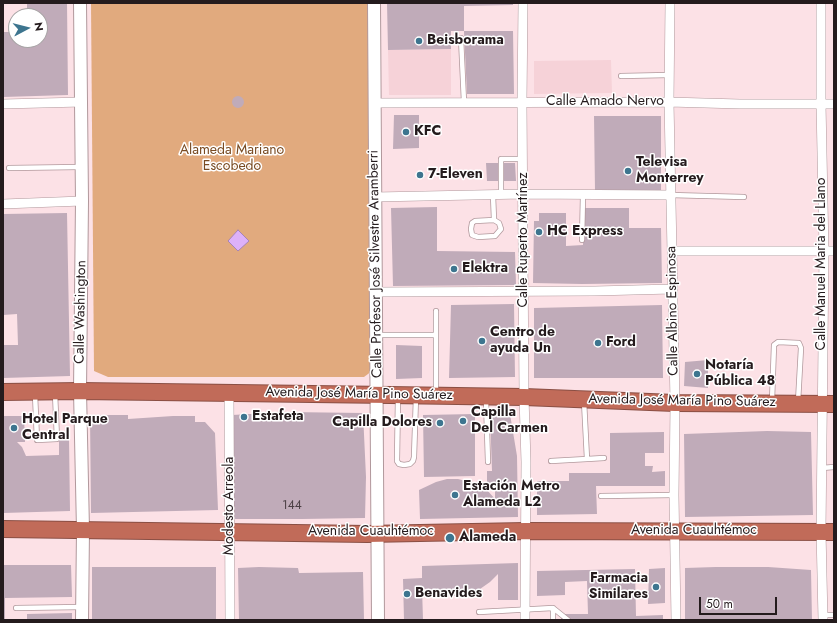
<!DOCTYPE html>
<html>
<head>
<meta charset="utf-8">
<style>
  body { margin:0 }
  #map { position:relative; width:837px; height:623px; overflow:hidden; background:#fce1e6; font-family:Jost,sans-serif }
  canvas { display:block }
  .frame { position:absolute; inset:0; border:4px solid #241b1d; pointer-events:none }
  .north { position:absolute; left:8px; top:8px; width:40px; height:40px; box-sizing:border-box; background:#fff; border:1px solid #a7a4a5; border-radius:50%; rotate:83deg; font-size:11px; font-weight:700; line-height:16px; text-align:center; color:#241b1d }
  .north::after { content:''; display:block; margin:auto; width:14px; height:18px; background:#3d758f; clip-path:polygon(50% 0,100% 100%,50% 72%,0 100%) }
  .scale { position:absolute; left:699px; top:597px; width:78px; height:18px; box-sizing:border-box; border:2px solid #241b1d; border-top:0; padding-left:5px; font-size:12px; line-height:14px; white-space:nowrap; color:#241b1d; -webkit-text-stroke:3px #fff; paint-order:stroke }
</style>
</head>
<body>
<div id="map">
<canvas width="837" height="623"></canvas>
<div class="frame"></div>
<div class="north">N</div>
<div class="scale">50 m</div>
</div>
<script>
const ctx = document.querySelector('canvas').getContext('2d');
ctx.lineJoin = 'round';
function fillPath(path, color) { ctx.fillStyle = color; ctx.fill(path, 'evenodd'); }
const poly = rows => new Path2D(rows.map(r => 'M' + r).join(''));
function trace(path, color, width, dash) { ctx.strokeStyle = color; ctx.lineWidth = width; ctx.lineCap = dash ? 'butt' : 'round'; ctx.setLineDash(dash || []); ctx.stroke(path); }
function write(font, color, halo, rows, align = 'center') {
  ctx.font = font + ' Jost,sans-serif'; ctx.lineWidth = 3; ctx.setLineDash([]); ctx.textBaseline = 'middle'; ctx.strokeStyle = halo; ctx.fillStyle = color; for (const [text, x, y, turn = 0] of rows) {
    ctx.save(); ctx.translate(x, y); ctx.rotate((+turn || 0) * Math.PI / 180); ctx.textAlign = isNaN(turn) ? turn : align; if (halo) ctx.strokeText(text, 0, 0); ctx.fillText(text, 0, 0); ctx.restore();
  }
}
const built = poly([
  [451,49,451,95,389,95,388,50],
  [611,60,612,93,534,94,534,61]
]);
const green = poly([
  [91,3,370,3,372,371,364,377,108,377,94,371]
]);
const water = poly([
  [238,230,249,241,238,251,228,241,238,230]
]);
const building = poly([
  [27,3,67,3,68,95,3,97,3,32,16,32,16,40,40,40,40,16,27,16],
  [387,3,513,3,513,5,464,6,464,31,513,31,514,94,467,94,464,31,451,31,451,49,388,50],
  '232 102a6 6 0 1 1 12 0a6 6 0 1 1-12 0Z',
  [394,115,419,115,419,148,393,149],
  [594,116,661,116,661,190,595,191],
  [486,163,515,163,516,181,487,181],
  [437,207,437,251,515,252,516,285,393,286,391,208],
  [584,208,629,208,629,228,661,228,662,283,582,284,533,283,534,221,539,221,539,213,566,213,566,246,583,245],
  [67,213,70,376,3,378,3,345,18,345,17,314,3,315,3,254,4,254,3,214],
  [514,304,515,377,449,378,451,305],
  [662,305,663,378,534,378,534,308],
  [396,345,422,346,422,378,396,379],
  [708,360,708,388,684,386,685,362],
  [287,412,363,413,366,477,365,518,302,519,233,519,232,415],
  [475,414,475,476,424,477,423,415],
  [490,414,510,414,517,456,518,517,420,519,419,490,436,482,447,479,458,479,473,483,487,490,495,499,495,484,487,484,487,471,492,471],
  [90,415,128,415,128,419,173,416,195,416,195,422,205,422,215,433,218,510,91,513],
  [3,416,24,416,25,442,17,442,22,447,26,456,59,455,59,439,69,439,70,511,3,513],
  [767,431,811,432,813,515,685,517,684,434],
  [664,432,664,453,645,453,645,466,653,466,652,472,665,471,665,486,596,486,597,514,537,515,537,481,569,481,569,473,610,473,610,433],
  [518,563,518,600,498,600,498,574,490,582,480,589,467,594,454,596,443,595,422,588,423,620,404,620,403,579,422,578,422,566],
  [3,565,71,565,72,597,5,598,5,620,3,620],
  [92,567,216,567,216,620,92,620],
  [259,567,298,568,299,573,363,572,364,620,239,620,238,568],
  [716,567,768,567,811,570,812,620,685,620,685,568],
  [665,568,665,603,648,604,649,569],
  [635,569,636,616,663,615,663,620,561,620,561,614,588,614,587,581,565,582,565,595,537,596,537,571],
  [72,613,72,620,27,620,27,614]
]);
const lane = poly([
  [461,38,464,102],
  [621,76,669,75],
  [9,168,80,167],
  [493,195,494,220],
  [501,195,501,159,523,159],
  [670,195,744,197],
  [494,220,499,223,501,229,495,236,478,237,472,235,471,229,472,223,475,221,494,220],
  [582,240,583,195],
  [376,335,436,335],
  [35,394,37,440,57,439,55,393],
  [436,394,436,311],
  [398,397,397,461,399,464,404,465,410,464,413,461,414,457,416,397],
  [486,400,488,462],
  [772,401,774,345,778,342,799,343,801,348,798,402],
  [587,459,604,458],
  [551,461,587,459,584,401],
  [822,468,834,467],
  [601,496,674,495],
  [16,608,82,607],
  [553,608,553,620],
  [479,612,553,608,568,620],
  [823,615,834,615]
]);
const street = poly([
  [523,3,522,102,524,397,526,462,525,620],
  [670,3,669,102,675,403,674,495,676,620],
  [821,3,821,104,824,251,821,531,823,620],
  [375,103,669,102,740,104,834,104],
  [3,104,82,102],
  [375,197,523,194,670,195],
  [3,204,82,201],
  [672,251,834,251],
  [376,292,595,291,672,289],
  [229,392,230,620]
]);
const secondary = poly([
  [80,3,82,201,80,391,83,530,82,620],
  [374,3,378,620]
]);
const highway = poly([
  [3,392,80,391,390,395,524,397,675,403,834,404],
  [3,529,367,534,525,531,834,532]
]);
const markers = [
  [419,41,4,"#3d758f"],
  [406,132,4,"#3d758f"],
  [628,171,4,"#3d758f"],
  [420,175,4,"#3d758f"],
  [539,232,4,"#3d758f"],
  [454,269,4,"#3d758f"],
  [482,341,4,"#3d758f"],
  [598,343,4,"#3d758f"],
  [697,374,4,"#3d758f"],
  [244,417,4,"#3d758f"],
  [463,421,4,"#3d758f"],
  [440,423,4,"#3d758f"],
  [14,428,4,"#3d758f"],
  [455,495,4,"#3d758f"],
  [450,538,5,"#3d758f"],
  [656,587,4,"#3d758f"],
  [407,594,4,"#3d758f"]
];
const numberNames = [
  ["144",292,506]
];
const poiNames = [
  ["Beisborama",427,41],
  ["KFC",414,132],
  ["Televisa",636,163],
  ["Monterrey",636,179],
  ["7-Eleven",428,175],
  ["HC Express",547,232],
  ["Elektra",462,269],
  ["Centro de",490,333],
  ["ayuda Un",490,349],
  ["Ford",606,343],
  ["Notaría",705,366],
  ["Pública 48",705,382],
  ["Capilla",471,413],
  ["Del Carmen",471,429],
  ["Estafeta",252,417],
  ["Hotel Parque",22,420],
  ["Central",22,436],
  ["Capilla Dolores",432,423,"right"],
  ["Estación Metro",463,487],
  ["Alameda L2",463,503],
  ["Alameda",459,538],
  ["Farmacia",648,579,"right"],
  ["Similares",648,595,"right"],
  ["Benavides",415,594]
];
const streetNames = [
  ["Calle Amado Nervo",605,102],
  ["Calle Ruperto Martínez",524,240,-90],
  ["Calle Profesor José Silvestre Aramberri",376,264,-91],
  ["Calle Manuel Maria del Llano",822,264,-90],
  ["Calle Albino Espinosa",673,311,-91],
  ["Calle Washington",81,312,-89],
  ["Avenida José María Pino Suárez",359,394,1],
  ["Avenida José María Pino Suárez",682,401,1],
  ["Modesto Arreola",230,506,-90],
  ["Avenida Cuauhtémoc",694,531],
  ["Avenida Cuauhtémoc",371,532]
];
const parkNames = [
  ["Alameda Mariano",232,151],
  ["Escobedo",232,167]
];
fillPath(built, '#f6d2d8');
fillPath(green, '#e1aa7e');
fillPath(water, '#ddb1f9');
trace(water, '#a684b7', 1);
fillPath(building, '#c0abb9');
trace(lane, '#b1989c', 6);
trace(street, '#b1989c', 10);
trace(secondary, '#b1989c', 14);
trace(highway, '#8a4f44', 18);
trace(lane, '#fff', 4.5);
trace(street, '#fff', 9);
trace(secondary, '#fff', 12);
trace(highway, '#c16b59', 16);
for (const [x, y, r, color] of markers) { const dot = new Path2D(); dot.arc(x, y, r, 0, 2 * Math.PI); ctx.fillStyle = color; ctx.fill(dot); trace(dot, '#fff', 1.5); }
write('12px', '#4b3f44', null, numberNames);
write('bold 14px', '#241b1d', '#fff', poiNames, 'left');
write('14px', '#241b1d', '#fff', streetNames);
write('14px', '#794b22', '#fff', parkNames);
</script>
</body>
</html>
